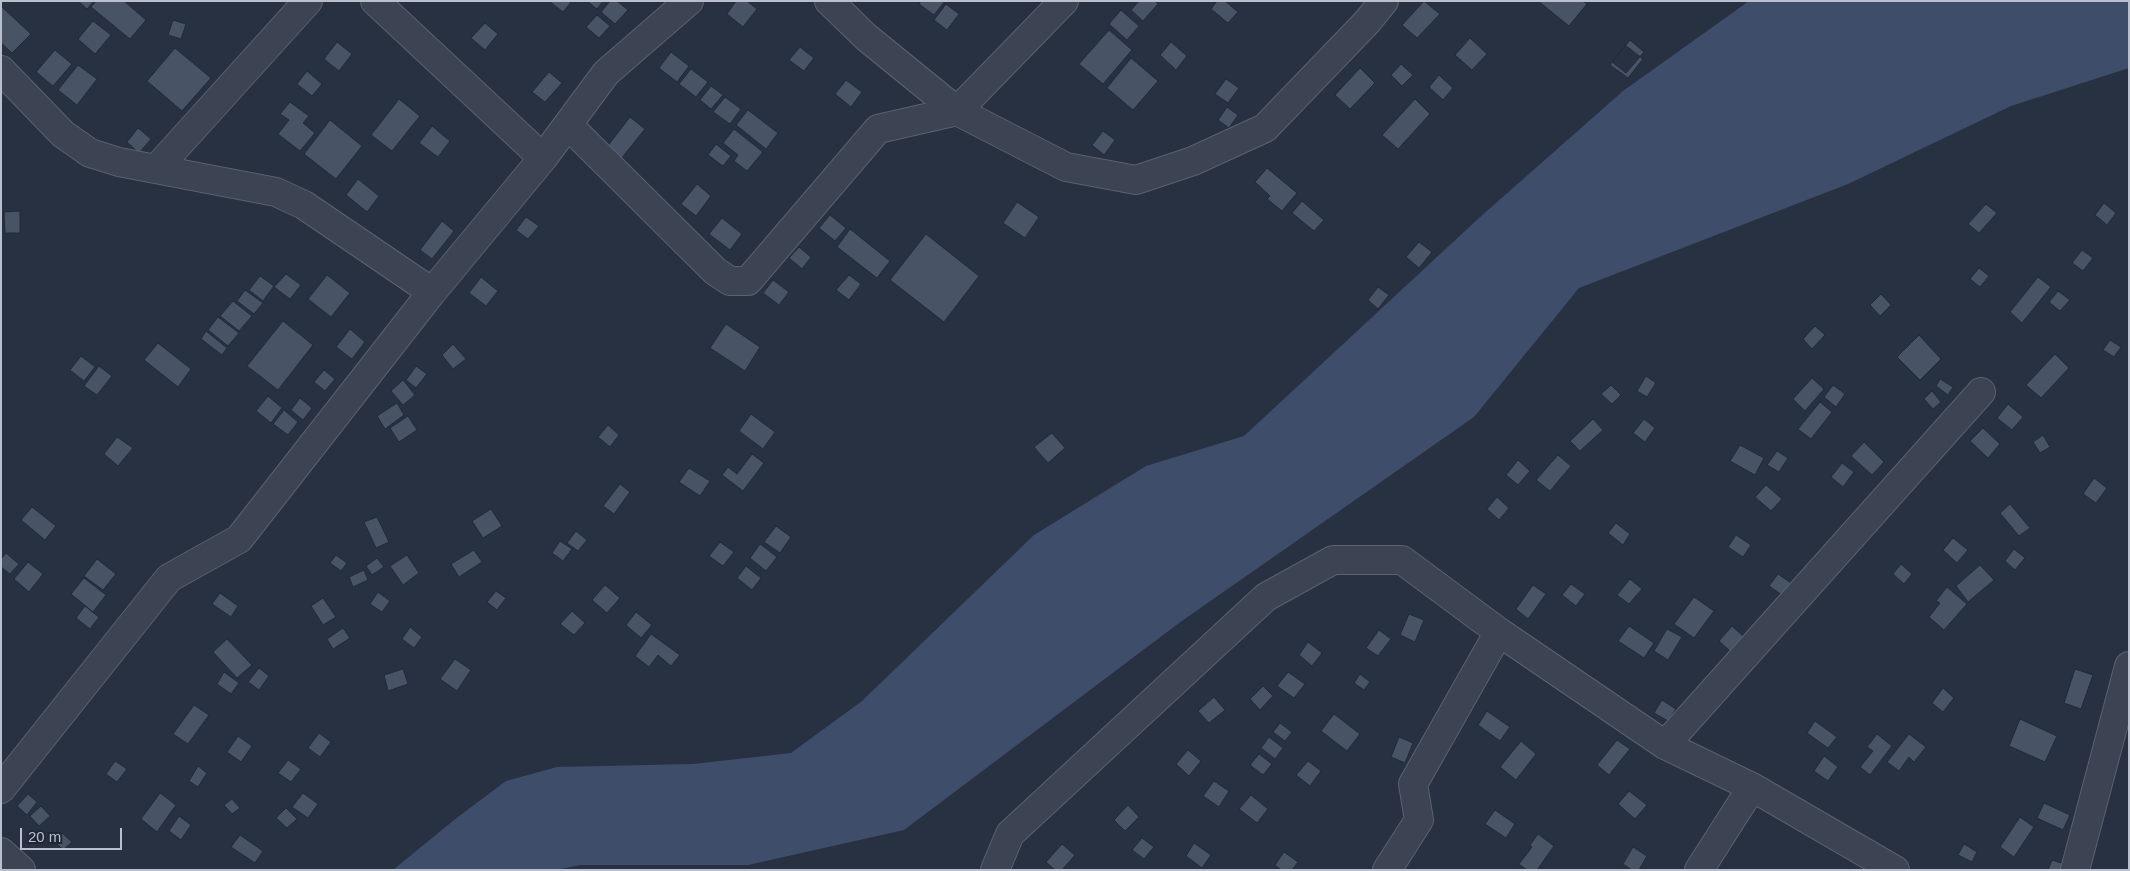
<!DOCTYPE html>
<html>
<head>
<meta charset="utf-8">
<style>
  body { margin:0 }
  #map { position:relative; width:2130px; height:871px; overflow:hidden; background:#283142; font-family:Helvetica,sans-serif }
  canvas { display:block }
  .frame { position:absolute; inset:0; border:2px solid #b9bfcc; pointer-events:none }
  .scale { position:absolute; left:20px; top:828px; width:102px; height:22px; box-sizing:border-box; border:2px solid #b9bfcc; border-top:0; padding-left:6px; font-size:15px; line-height:18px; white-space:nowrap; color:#b9bfcc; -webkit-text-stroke:4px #202837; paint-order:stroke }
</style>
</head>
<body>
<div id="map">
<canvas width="2130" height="871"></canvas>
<div class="frame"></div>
<div class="scale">20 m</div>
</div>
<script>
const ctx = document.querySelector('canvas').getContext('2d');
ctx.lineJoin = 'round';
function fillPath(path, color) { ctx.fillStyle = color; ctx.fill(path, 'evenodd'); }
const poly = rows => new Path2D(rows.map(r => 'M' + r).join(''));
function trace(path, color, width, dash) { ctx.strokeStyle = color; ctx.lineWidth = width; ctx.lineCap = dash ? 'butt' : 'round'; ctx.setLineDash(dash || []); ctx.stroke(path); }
const water = poly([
  [1749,1,2129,1,2129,68,2011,106,1848,184,1579,288,1474,417,1179,623,904,830,748,865,580,865,557,870,393,870,454,820,506,781,557,767,693,764,791,753,862,701,1034,535,1146,466,1244,436,1479,218,1623,91]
]);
const building = poly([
  [78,1,94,1,87,9,78,1],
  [96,1,124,1,146,20,130,39,91,7,96,1],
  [549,1,572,1,563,12,549,1],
  [587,1,603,1,597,9,587,1],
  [610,1,617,1,628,10,615,24,601,12,610,1],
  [736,1,747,1,757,9,743,27,727,14,736,1],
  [921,1,945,1,934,15,919,4,921,1],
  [1139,1,1155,1,1158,4,1143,21,1131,10,1139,1],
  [1217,1,1225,1,1238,12,1228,23,1211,9,1217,1],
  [1424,1,1440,14,1417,38,1402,25,1424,1],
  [1538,1,1583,1,1587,4,1569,26,1538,1],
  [946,4,959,14,947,30,934,20,946,4],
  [1,6,31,34,12,53,1,43,1,6],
  [1121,10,1139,26,1127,40,1109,24,1121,10],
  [597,15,610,26,599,38,586,27,597,15],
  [173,20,186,24,181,39,168,35,173,20],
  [93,21,111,35,95,54,78,39,93,21],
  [485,23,498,34,485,50,471,38,485,23],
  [1109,30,1132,50,1103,84,1079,64,1109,30],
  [1470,38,1487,54,1472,70,1455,55,1470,38],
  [1630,40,1644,52,1626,73,1612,62,1630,40],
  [337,42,352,54,339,71,324,59,337,42],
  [1171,42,1187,56,1176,70,1160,55,1171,42],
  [1625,45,1643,59,1628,78,1610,65,1625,45],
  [800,47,814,58,804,71,789,60,800,47],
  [175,48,211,78,182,111,147,81,175,48],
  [55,50,72,64,53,86,36,72,55,50],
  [671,52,689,66,677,82,659,68,671,52],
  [1131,58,1158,81,1133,110,1107,88,1131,58],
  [1401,64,1413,75,1402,86,1391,75,1401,64],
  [78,65,97,79,77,105,58,90,78,65],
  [1360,68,1375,83,1350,109,1335,95,1360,68],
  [691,69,708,82,696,97,679,84,691,69],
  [307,71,322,84,312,96,297,84,307,71],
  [549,72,562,83,545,102,532,92,549,72],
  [1439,75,1453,88,1443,100,1429,87,1439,75],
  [1226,79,1239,88,1228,103,1215,94,1226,79],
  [846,80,862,92,851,107,835,94,846,80],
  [711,86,723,95,711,109,700,100,711,86],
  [725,97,741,109,730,124,713,112,725,97],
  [399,99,420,116,392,151,371,135,399,99],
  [1415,99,1430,114,1398,149,1382,135,1415,99],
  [290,102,309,116,303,123,315,133,300,151,278,134,289,120,280,114,290,102],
  [1227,107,1238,115,1229,128,1218,120,1227,107],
  [748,110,778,133,766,149,736,125,748,110],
  [630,117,645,129,617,164,603,152,630,117],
  [330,120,362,146,336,179,304,154,330,120],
  [432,126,450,141,438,157,419,143,432,126],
  [138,128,151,139,139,153,127,142,138,128],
  [734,129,763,152,747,171,734,161,738,155,723,143,734,129],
  [1103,131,1115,140,1104,155,1092,145,1103,131],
  [716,144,731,156,723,166,708,155,716,144],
  [1267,168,1297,193,1282,211,1267,199,1270,196,1255,182,1267,168],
  [358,179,379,196,367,212,346,195,358,179],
  [697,184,711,196,696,216,681,204,697,184],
  [1302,201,1324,220,1314,231,1292,213,1302,201],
  [1017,202,1039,217,1025,238,1003,223,1017,202],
  [2104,203,2116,213,2107,225,2095,215,2104,203],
  [1986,204,1997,213,1979,233,1968,224,1986,204],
  [20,211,20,233,5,233,4,212,20,211],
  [830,215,846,228,835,241,819,228,830,215],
  [526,217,539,226,528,239,516,230,526,217],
  [722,218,742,234,730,250,709,234,722,218],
  [442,221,454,231,432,259,420,250,442,221],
  [850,229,890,261,877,278,837,247,850,229],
  [926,234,979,276,944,322,890,280,926,234],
  [1419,242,1432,252,1419,268,1406,257,1419,242],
  [799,247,811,257,802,269,789,258,799,247],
  [2082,250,2093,258,2083,271,2072,263,2082,250],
  [1979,268,1989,276,1980,287,1970,279,1979,268],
  [286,274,301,285,290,299,274,287,286,274],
  [327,275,350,293,331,317,308,299,327,275],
  [849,275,861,284,849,300,836,290,849,275],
  [260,276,274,286,263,301,249,290,260,276],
  [481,277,498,291,486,306,469,293,481,277],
  [2038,277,2051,287,2022,323,2010,312,2038,277],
  [773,280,789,292,779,305,763,293,773,280],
  [1378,287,1389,295,1378,309,1368,300,1378,287],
  [245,290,263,303,254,314,237,301,245,290],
  [2058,291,2070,300,2060,311,2049,302,2058,291],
  [1881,294,1891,305,1880,316,1870,305,1881,294],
  [233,301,252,316,239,331,220,316,233,301],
  [218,317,239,333,228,346,208,330,218,317],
  [283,321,313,345,278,390,247,366,283,321],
  [726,324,760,347,745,371,710,348,726,324],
  [1815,326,1825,335,1812,349,1803,339,1815,326],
  [350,329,365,342,352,359,336,347,350,329],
  [206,331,227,348,222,355,201,339,206,331],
  [1919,335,1941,359,1920,380,1897,357,1919,335],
  [2110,340,2121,347,2114,357,2103,350,2110,340],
  [158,343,191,369,178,387,144,360,158,343],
  [453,344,466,359,453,369,442,355,453,344],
  [2055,354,2069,368,2041,398,2026,385,2055,354],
  [81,356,95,367,84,381,70,370,81,356],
  [99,366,112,376,97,395,84,386,99,366],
  [416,366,427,374,416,388,406,380,416,366],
  [324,370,335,379,325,391,314,382,324,370],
  [1646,376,1656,383,1647,397,1637,391,1646,376],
  [1812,378,1824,389,1805,411,1793,399,1812,378],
  [1940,379,1953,387,1948,395,1936,386,1940,379],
  [403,380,415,395,403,405,391,391,403,380],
  [1611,385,1621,395,1612,404,1601,394,1611,385],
  [1833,385,1845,394,1836,407,1824,397,1833,385],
  [1932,391,1941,402,1933,409,1924,399,1932,391],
  [268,396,282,408,271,423,256,411,268,396],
  [300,398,312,408,303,420,291,410,300,398],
  [1820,402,1832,412,1811,439,1798,429,1820,402],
  [397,403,404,415,385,429,377,416,397,403],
  [2008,404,2023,417,2012,430,1997,418,2008,404],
  [284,410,298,422,288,435,273,424,284,410],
  [751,414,775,432,763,449,739,431,751,414],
  [408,416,417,430,399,442,390,428,408,416],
  [1593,419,1603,430,1580,451,1570,441,1593,419],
  [1644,419,1655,428,1645,442,1633,433,1644,419],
  [608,425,619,435,610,447,598,437,608,425],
  [1983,428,2000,444,1988,458,1970,441,1983,428],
  [1052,433,1065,448,1048,463,1034,447,1052,433],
  [2043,435,2050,447,2040,453,2033,442,2043,435],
  [117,437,133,448,118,466,104,454,117,437],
  [1864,442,1884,462,1872,475,1851,456,1864,442],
  [1740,445,1764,458,1755,475,1730,461,1740,445],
  [1777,451,1788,458,1779,472,1767,465,1777,451],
  [752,454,764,463,743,491,722,475,728,467,737,474,752,454],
  [1558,455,1571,466,1550,491,1536,480,1558,455],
  [1518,460,1530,471,1518,485,1506,475,1518,460],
  [1842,463,1854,472,1843,487,1831,477,1842,463],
  [689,468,710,481,700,496,679,482,689,468],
  [2094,478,2107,488,2096,503,2083,494,2094,478],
  [620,484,630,492,614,514,603,506,620,484],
  [1766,485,1782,499,1771,511,1755,497,1766,485],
  [1497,497,1509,508,1499,520,1487,509,1497,497],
  [2010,504,2030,528,2019,536,2000,513,2010,504],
  [32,507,56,526,45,540,21,520,32,507],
  [491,509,502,526,483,538,472,521,491,509],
  [377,517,389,542,376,548,364,522,377,517],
  [1616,523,1630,534,1623,545,1608,533,1616,523],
  [776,526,791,537,780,553,764,542,776,526],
  [576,531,587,540,578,551,567,543,576,531],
  [1736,535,1751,545,1743,557,1728,547,1736,535],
  [1953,538,1968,550,1957,563,1943,550,1953,538],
  [560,541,572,549,563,561,552,553,560,541],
  [720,542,734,552,723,566,709,556,720,542],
  [760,544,777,557,766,571,750,558,760,544],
  [2014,549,2025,558,2015,570,2005,561,2014,549],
  [474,550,482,562,459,577,451,564,474,550],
  [6,553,19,564,10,574,1,567,1,559,6,553],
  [336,555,347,563,341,571,330,563,336,555],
  [407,555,419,573,403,585,390,566,407,555],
  [377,558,384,567,372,575,366,566,377,558],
  [97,559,116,574,103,590,84,576,97,559],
  [28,562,43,574,29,592,14,579,28,562],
  [1901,564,1912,574,1904,584,1893,574,1901,564],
  [1980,565,1994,580,1968,602,1956,586,1980,565],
  [746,566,761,578,752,590,737,578,746,566],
  [364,570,368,580,353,587,349,577,364,570],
  [1778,574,1791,583,1782,595,1769,586,1778,574],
  [84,578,106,595,93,612,71,594,84,578],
  [1630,579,1642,589,1629,604,1617,595,1630,579],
  [1571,584,1585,594,1576,606,1562,595,1571,584],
  [605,585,620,598,607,613,592,600,605,585],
  [1533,585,1546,594,1528,619,1516,609,1533,585],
  [1947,587,1967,604,1944,630,1929,617,1940,603,1936,601,1947,587],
  [496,591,506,598,497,610,487,602,496,591],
  [378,592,390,601,382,612,370,604,378,592],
  [220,593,238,606,231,617,212,604,220,593],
  [1694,597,1714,611,1694,638,1674,624,1694,597],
  [323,598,336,617,323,625,311,606,323,598],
  [85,606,99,617,90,629,76,618,85,606],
  [572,611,585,623,574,635,560,624,572,611],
  [636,612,652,625,641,638,626,625,636,612],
  [1409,614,1424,620,1415,642,1400,635,1409,614],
  [1629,626,1654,643,1644,658,1618,641,1629,626],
  [1732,626,1744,637,1731,652,1719,641,1732,626],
  [410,627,422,637,414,648,402,639,410,627],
  [343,628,350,638,333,649,327,639,343,628],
  [1667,629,1682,637,1668,660,1654,651,1667,629],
  [1379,630,1391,639,1378,656,1366,648,1379,630],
  [651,634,680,655,671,666,658,655,649,667,635,656,651,634],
  [227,639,252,665,237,678,213,652,227,639],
  [1308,642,1322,653,1312,666,1299,655,1308,642],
  [455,659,471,670,457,691,440,679,455,659],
  [259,668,269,676,259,690,248,682,259,668],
  [403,669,408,684,388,691,384,675,403,669],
  [2075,669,2093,675,2081,709,2064,703,2075,669],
  [224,672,239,683,231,694,217,684,224,672],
  [1288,672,1305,684,1294,698,1277,686,1288,672],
  [1360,674,1370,682,1364,690,1354,683,1360,674],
  [1263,686,1273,696,1260,710,1250,699,1263,686],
  [1943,688,1954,698,1943,712,1932,703,1943,688],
  [1214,697,1225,710,1209,723,1198,711,1214,697],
  [1662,700,1676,709,1668,721,1654,713,1662,700],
  [194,705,209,715,188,744,173,734,194,705],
  [1487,711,1510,727,1500,741,1478,725,1487,711],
  [1334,714,1360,734,1347,751,1321,731,1334,714],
  [2020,719,2057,736,2045,762,2009,746,2020,719],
  [1815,721,1837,737,1828,748,1807,733,1815,721],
  [1280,723,1292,732,1285,741,1273,732,1280,723],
  [319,733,331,742,320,757,308,748,319,733],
  [1877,734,1892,746,1870,775,1860,767,1873,751,1867,747,1877,734],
  [1909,734,1926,747,1914,762,1909,757,1899,771,1887,762,1909,734],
  [238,736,252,746,241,762,227,752,238,736],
  [1269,737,1283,748,1275,759,1261,748,1269,737],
  [1399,737,1413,743,1405,763,1391,757,1399,737],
  [1617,740,1630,749,1609,775,1597,765,1617,740],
  [1521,741,1536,754,1516,780,1500,767,1521,741],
  [1188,750,1201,761,1189,776,1176,764,1188,750],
  [1259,754,1272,764,1263,775,1250,765,1259,754],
  [1824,756,1838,767,1828,781,1814,771,1824,756],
  [288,760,301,769,291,782,278,773,288,760],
  [115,761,127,769,117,782,106,774,115,761],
  [1308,761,1321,771,1310,786,1296,775,1308,761],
  [198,766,207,773,198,787,189,781,198,766],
  [1214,781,1229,791,1219,807,1203,796,1214,781],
  [1629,791,1647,805,1635,819,1618,804,1629,791],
  [160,793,176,805,157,832,141,819,160,793],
  [303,793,318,804,308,818,292,807,303,793],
  [28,794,37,802,27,815,17,806,28,794],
  [1251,795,1268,809,1257,823,1239,809,1251,795],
  [232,799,240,808,232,814,224,805,232,799],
  [2044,803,2070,815,2063,830,2037,818,2044,803],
  [1128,805,1139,817,1125,831,1114,820,1128,805],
  [41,806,50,816,39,826,30,816,41,806],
  [286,808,297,819,287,828,276,818,286,808],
  [1495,810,1515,824,1506,838,1485,824,1495,810],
  [179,816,191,825,181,840,169,831,179,816],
  [2020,817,2034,827,2014,857,2000,847,2020,817],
  [62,833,72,842,63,850,54,841,62,833],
  [1538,834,1554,846,1537,870,1527,870,1519,864,1532,847,1530,845,1538,834],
  [240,835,263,851,255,863,231,847,240,835],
  [1142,838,1154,847,1144,859,1132,850,1142,838],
  [1194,843,1211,855,1202,868,1186,856,1194,843],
  [1062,844,1075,855,1062,870,1055,870,1046,862,1062,844],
  [1964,844,1977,852,1972,862,1958,855,1964,844],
  [1633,847,1647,856,1639,870,1632,870,1623,864,1633,847],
  [1284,852,1298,862,1292,870,1281,870,1275,865,1284,852],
  [2052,860,2064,864,2062,870,2048,870,2052,860]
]);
const street = poly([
  [375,1,543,158],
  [829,1,866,37,957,111,1066,167,1136,180,1193,161,1265,128,1367,22,1384,1],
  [1,70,63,134,90,153,119,162,276,192,304,205,432,292],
  [568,125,715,271,730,281,748,281,878,129,957,111,1064,1],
  [157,168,308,1],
  [1665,745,1981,392],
  [1,789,169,578,239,539,432,292,543,158,606,73,689,1],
  [1,852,21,870],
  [995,870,1010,834,1266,597,1333,560,1402,560,1499,632,1665,745,1752,787,1895,870],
  [1387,870,1419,820,1413,784,1499,632],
  [1699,870,1752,787],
  [2075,870,2129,666]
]);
fillPath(water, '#3e4d6a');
fillPath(building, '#495366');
trace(building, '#222a39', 1);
trace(street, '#5a616f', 30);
trace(street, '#3c4352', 28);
</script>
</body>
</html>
